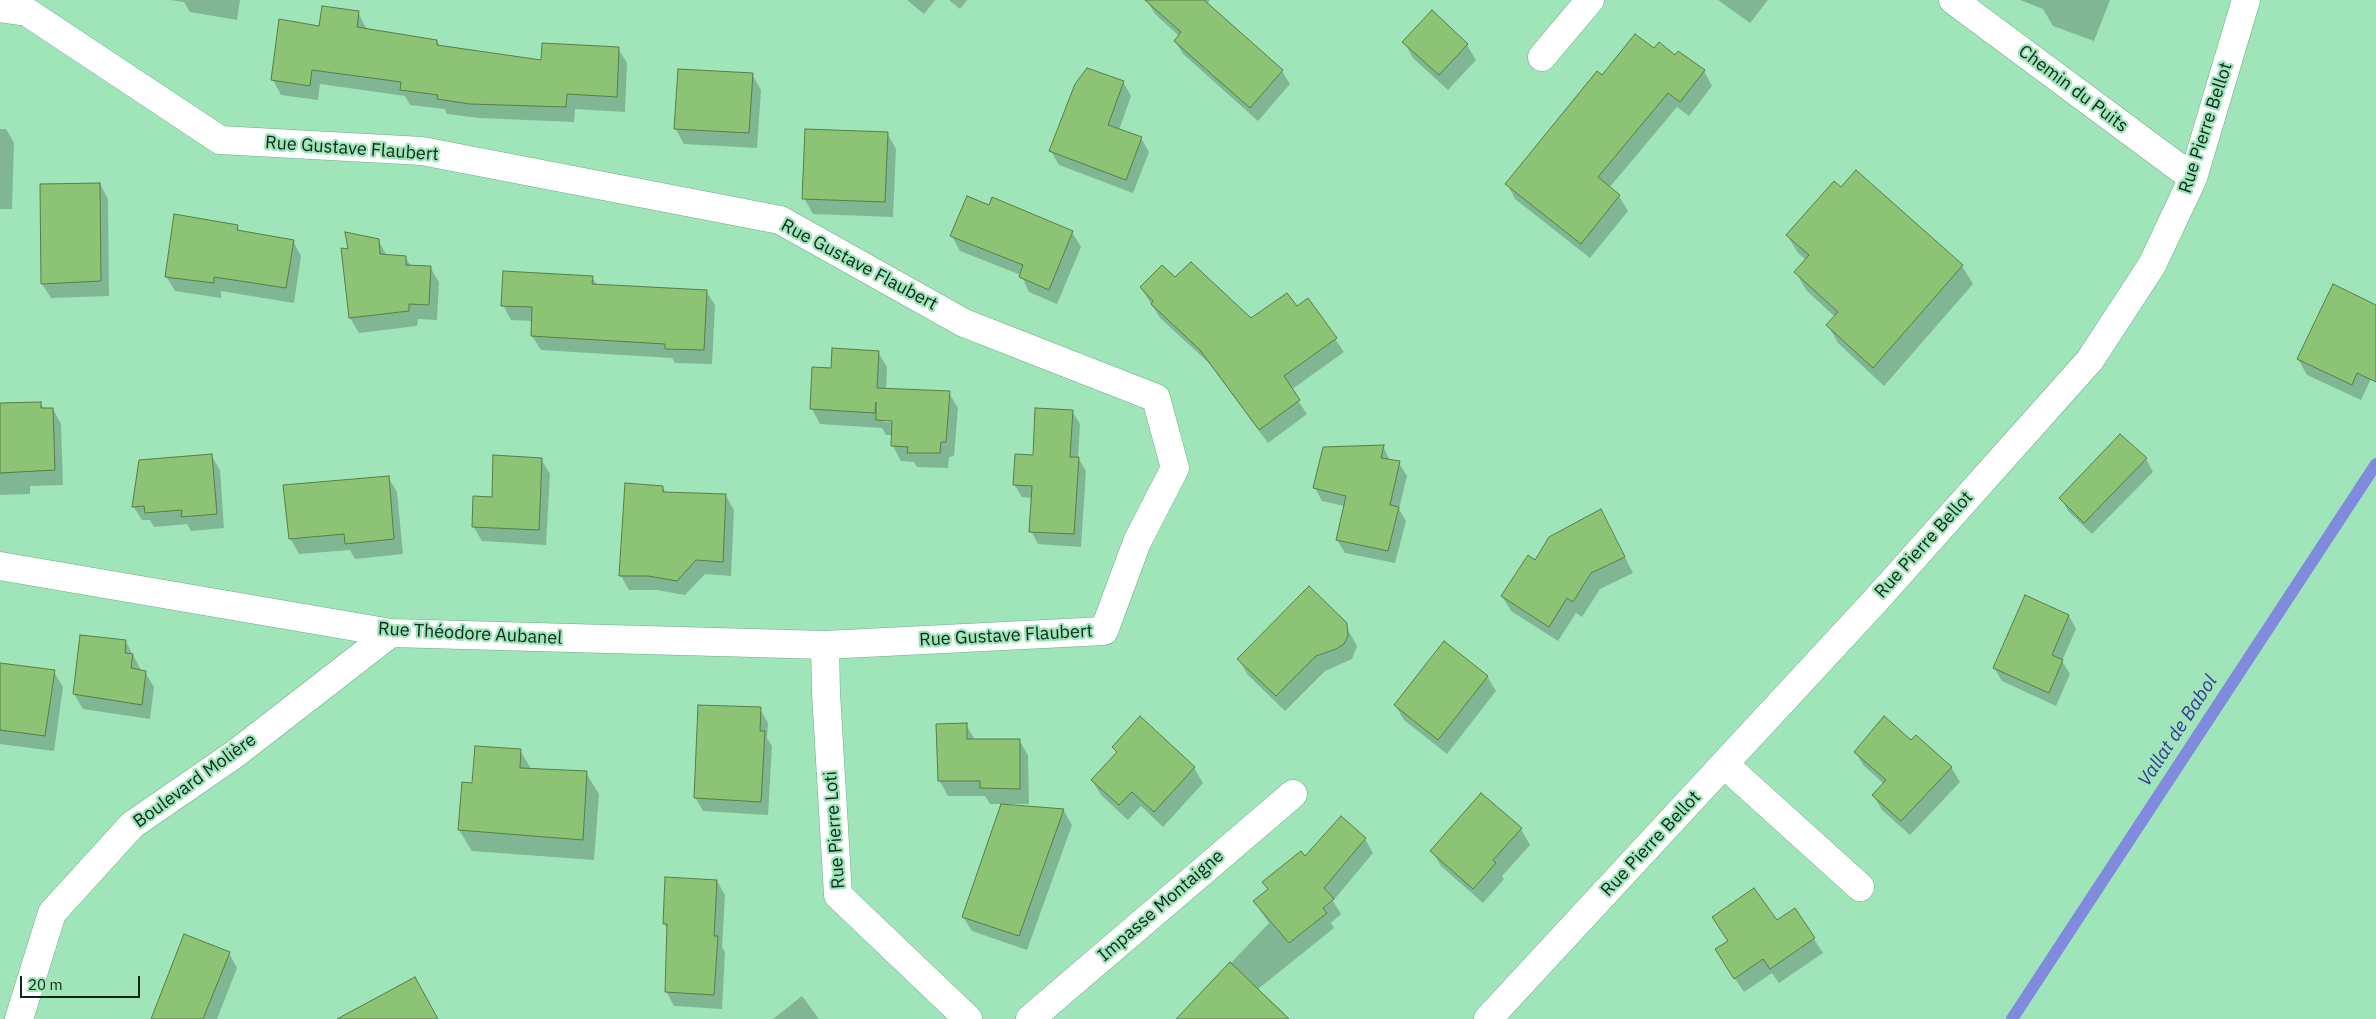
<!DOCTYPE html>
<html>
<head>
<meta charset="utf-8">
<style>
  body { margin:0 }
  #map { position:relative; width:2376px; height:1019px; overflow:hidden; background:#a0e4ba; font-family:"IBM Plex Sans",sans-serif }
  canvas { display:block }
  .scale { position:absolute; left:20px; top:976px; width:120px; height:22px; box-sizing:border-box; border:2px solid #0c2819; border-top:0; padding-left:6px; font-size:15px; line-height:18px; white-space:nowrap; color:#0c2819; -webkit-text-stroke:4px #a0e4ba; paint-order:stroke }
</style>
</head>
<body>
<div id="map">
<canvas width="2376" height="1019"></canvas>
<div class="scale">20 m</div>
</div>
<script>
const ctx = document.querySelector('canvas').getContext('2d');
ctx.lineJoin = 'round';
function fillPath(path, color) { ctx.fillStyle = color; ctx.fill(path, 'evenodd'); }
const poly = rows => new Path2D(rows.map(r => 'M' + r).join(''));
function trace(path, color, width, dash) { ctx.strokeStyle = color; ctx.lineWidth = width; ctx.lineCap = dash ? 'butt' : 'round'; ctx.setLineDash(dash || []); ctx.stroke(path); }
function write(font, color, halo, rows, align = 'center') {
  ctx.font = font + ' "IBM Plex Sans",sans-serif'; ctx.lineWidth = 4.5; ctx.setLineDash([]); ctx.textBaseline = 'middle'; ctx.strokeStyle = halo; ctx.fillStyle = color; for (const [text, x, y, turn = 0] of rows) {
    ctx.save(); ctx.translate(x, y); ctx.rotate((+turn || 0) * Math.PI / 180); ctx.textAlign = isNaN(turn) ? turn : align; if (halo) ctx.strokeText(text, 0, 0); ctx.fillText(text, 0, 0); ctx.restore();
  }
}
const shadow = poly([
  [170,0,240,0,237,20,190,12,184,2],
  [907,0,935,0,924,14],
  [949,0,967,0,960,9],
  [1210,0,1207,4,1282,71,1290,84,1258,121,1183,54,1175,41,1179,36,1155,14,1147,1],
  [1718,0,1768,0,1750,23],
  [2020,0,2110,0,2094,41,2053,26,2043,9],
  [358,12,367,30,437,41,440,47,542,61,618,48,627,63,625,112,575,109,574,122,479,118,447,114,445,109,410,105,405,96,320,84,318,100,281,95,273,80,320,27],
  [1404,42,1467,45,1476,60,1448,90,1413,58],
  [1654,50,1675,56,1704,71,1712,86,1689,116,1677,107,1609,188,1619,196,1628,211,1590,258,1515,199,1507,184,1602,76],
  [752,74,761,90,757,148,684,144,675,128],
  [1123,82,1131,96,1119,130,1141,138,1149,152,1133,193,1059,165,1051,151],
  [0,129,6,129,14,143,12,209,0,209],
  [887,133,896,149,893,217,813,214,804,198],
  [1856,172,1962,266,1973,284,1884,386,1838,343,1828,325,1835,317,1806,290,1796,272,1806,260,1798,253,1787,235,1841,188],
  [100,184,108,199,109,296,51,298,42,284],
  [990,207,1072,232,1081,247,1057,304,1029,292,1021,275,960,251,952,236],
  [237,226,240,231,293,241,301,256,294,303,221,291,221,298,175,291,166,276],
  [378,240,387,256,405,257,411,266,430,267,439,282,437,320,418,319,417,326,359,333,350,318,349,251],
  [592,277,597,285,706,291,715,305,712,364,675,363,672,358,541,350,532,336,533,321,511,320,503,305],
  [1175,279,1251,320,1296,308,1308,300,1344,352,1291,390,1307,414,1268,443,1209,363,1160,318,1141,288],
  [2376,306,2376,368,2361,400,2307,375,2298,359],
  [878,352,887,367,886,390,949,393,958,408,954,456,949,457,948,468,917,467,914,462,901,461,893,446,893,435,886,435,882,428,820,424,812,409,813,368,832,369],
  [884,419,898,422,884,422],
  [40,403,44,409,53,409,61,424,63,485,30,486,30,494,0,495,0,404],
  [1072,411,1080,424,1078,458,1086,471,1081,547,1038,544,1031,531,1033,498,1022,497,1014,484],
  [1383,446,1390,461,1399,463,1407,476,1399,509,1406,521,1395,563,1345,553,1337,540,1345,506,1322,501,1315,488],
  [211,455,220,470,224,528,191,531,187,524,154,527,150,520,142,520,133,506],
  [541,459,550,474,546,545,482,541,473,526,493,498],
  [2146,459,2153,472,2092,534,2068,511,2061,498],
  [388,477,397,492,403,554,355,559,350,550,299,554,290,538],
  [627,485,662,487,666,493,726,496,734,510,731,576,705,574,685,595,657,590,629,590,621,576],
  [1601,511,1633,573,1600,589,1582,617,1576,613,1558,641,1511,611,1502,596,1535,562],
  [1340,616,1357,646,1352,659,1325,671,1285,711,1248,675,1239,660],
  [2069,616,2076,629,2062,661,2070,674,2056,706,2002,681,1994,668],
  [126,642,141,670,145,672,154,687,150,719,83,709,74,694],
  [0,664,54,672,63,687,54,751,0,744],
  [1487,676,1496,691,1447,754,1404,720,1395,705],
  [760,709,768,723,767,738,772,746,768,815,703,811,695,797],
  [1140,718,1194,768,1203,783,1163,827,1141,806,1128,820,1101,795,1092,780,1117,754,1113,747],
  [966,725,975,740,1019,740,1028,755,1029,804,990,804,985,796,948,796,939,780],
  [1912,742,1951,767,1960,782,1910,835,1882,810,1873,795,1884,784,1864,766,1855,752],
  [520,750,531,769,586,773,599,794,594,860,472,851,459,830,463,783,473,784],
  [1482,795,1521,829,1530,845,1502,876,1504,879,1483,903,1441,866,1432,851],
  [1002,806,1064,811,1072,825,1027,950,972,931,963,917],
  [1365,839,1373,853,1333,901,1341,914,1331,923,1334,928,1258,989,1283,1012,1287,1019,1197,1019,1190,1006,1269,923,1254,901,1269,891,1264,883,1305,858],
  [717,881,725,895,722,947,725,952,722,1009,674,1006,666,991,668,930,664,923],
  [1795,910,1823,953,1779,983,1772,973,1744,992,1725,964,1728,942,1713,918,1777,922],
  [229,953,237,968,217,1019,153,1019],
  [802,996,819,1019,773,1019]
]);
const stream = poly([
  [2012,1019,2376,464]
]);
const building = poly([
  [1145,0,1204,0,1283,70,1250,108,1174,41,1181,32,1145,0],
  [322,6,359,11,357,27,437,40,437,45,541,60,542,43,619,47,617,97,567,94,566,107,470,104,437,99,438,95,400,90,401,82,312,70,310,86,271,80,279,19,319,26,322,6],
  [1432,10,1468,44,1439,75,1402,42,1432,10],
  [1635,34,1654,48,1659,42,1675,55,1678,51,1705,70,1680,102,1668,93,1598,177,1620,195,1581,244,1505,184,1597,71,1602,75,1635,34],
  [1087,68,1124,81,1108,125,1142,137,1126,180,1049,151,1075,84,1087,68],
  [678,69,753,73,749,133,674,129,678,69],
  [805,129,888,132,885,202,802,199,805,129],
  [1856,170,1963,265,1873,368,1826,325,1838,312,1794,272,1809,255,1786,235,1834,181,1841,187,1856,170],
  [100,183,101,281,41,284,40,184,100,183],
  [967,196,989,205,992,197,1073,231,1049,290,1019,277,1023,265,950,236,967,196],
  [174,214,238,225,237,230,294,240,286,288,214,277,214,283,165,277,174,214],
  [345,232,379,239,380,254,406,256,406,265,431,266,429,305,409,304,409,311,349,318,341,248,348,249,345,232],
  [1191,262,1251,318,1287,293,1297,306,1308,298,1337,338,1284,376,1300,400,1259,430,1200,350,1151,304,1153,301,1140,287,1162,265,1175,277,1191,262],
  [503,271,593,276,592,284,707,290,704,350,665,349,665,344,531,336,532,307,501,306,503,271],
  [2333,284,2376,305,2376,382,2357,373,2352,385,2297,359,2333,284],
  [832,348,879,351,877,388,950,391,946,442,941,442,940,453,907,453,908,447,891,446,892,421,876,420,876,402,875,413,810,409,812,367,831,368,832,348],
  [41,402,41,408,53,408,55,470,0,473,0,403,41,402],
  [1035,408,1073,410,1070,457,1079,457,1074,534,1029,532,1032,486,1013,485,1015,454,1033,455,1035,408],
  [2120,434,2147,458,2084,523,2059,498,2120,434],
  [1384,445,1381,458,1400,461,1390,505,1399,507,1388,551,1336,540,1346,496,1313,488,1323,447,1384,445],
  [212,454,217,514,181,517,182,510,145,513,144,506,132,507,139,460,212,454],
  [493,455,542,458,539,530,472,527,473,496,492,497,493,455],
  [389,476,394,539,345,544,344,534,289,539,283,485,389,476],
  [625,483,663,486,663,492,726,494,723,562,696,560,677,581,648,576,619,576,625,483],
  [1601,509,1625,557,1591,573,1573,602,1567,598,1549,627,1501,596,1528,555,1535,560,1549,537,1601,509],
  [1309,586,1347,623,1348,636,1344,644,1336,649,1316,656,1276,696,1237,659,1309,586],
  [2025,595,2069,615,2052,655,2063,660,2049,693,1993,668,2025,595],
  [80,635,126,640,125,653,133,654,131,668,146,671,142,705,73,694,80,635],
  [1444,641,1488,676,1438,740,1394,705,1444,641],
  [0,663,55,670,45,736,0,730,0,663],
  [698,705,761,707,760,731,765,731,761,802,694,798,698,705],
  [1140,716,1195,767,1154,812,1132,792,1119,805,1091,780,1117,752,1112,747,1140,716],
  [1884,716,1911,740,1916,735,1952,767,1901,821,1872,795,1886,780,1854,752,1884,716],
  [967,723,967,739,1020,739,1020,789,980,788,980,781,938,781,936,724,967,723],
  [475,746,521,749,520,768,587,771,583,840,458,830,462,782,472,783,475,746],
  [1481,793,1522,828,1493,860,1496,863,1473,889,1430,851,1481,793],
  [1001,804,1064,809,1019,936,962,917,1001,804],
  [1341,816,1366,838,1324,888,1334,899,1323,908,1327,913,1289,943,1253,901,1268,889,1262,882,1301,851,1305,856,1341,816],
  [665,877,717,880,714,936,718,936,714,995,665,992,667,924,663,924,665,877],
  [1754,888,1777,920,1795,908,1815,938,1770,969,1763,959,1734,979,1715,949,1728,941,1712,917,1754,888],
  [184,934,230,952,203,1019,151,1019,184,934],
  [1230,962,1289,1019,1176,1019,1230,962],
  [415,977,438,1019,337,1019,415,977]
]);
const minor = poly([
  [1953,0,2193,178],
  [0,8,27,12,220,140,422,151,780,220,964,323,1156,398,1175,468,1137,542,1104,631,825,645,391,633,0,566],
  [1542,57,1590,0],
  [825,645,826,693,838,895,968,1019],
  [1725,765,1860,887],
  [19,1019,52,913,132,825,235,754,391,633],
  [1030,1019,1293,794],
  [1488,1019,1876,600,2090,360,2152,265,2193,178,2246,0]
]);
const streetNames = [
  ["Chemin du Puits",2073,89,37],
  ["Rue Pierre Bellot",2206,128,-72],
  ["Rue Gustave Flaubert",352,149,4],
  ["Rue Gustave Flaubert",859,265,28],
  ["Rue Pierre Bellot",1924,545,-48],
  ["Rue Théodore Aubanel",470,634,3],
  ["Rue Gustave Flaubert",1006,636,-3],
  ["Boulevard Molière",195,781,-36],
  ["Rue Pierre Loti",835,830,-94],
  ["Rue Pierre Bellot",1651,844,-47],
  ["Impasse Montaigne",1161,906,-41]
];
const waterNames = [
  ["Vallat de Babol",2178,731,-57]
];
fillPath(shadow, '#0003');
trace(stream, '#808bdd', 12);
fillPath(building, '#8dc375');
trace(building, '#587d47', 1);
trace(minor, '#6bad85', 29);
trace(minor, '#fff', 28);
write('18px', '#0c2819', '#a0e4ba', streetNames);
write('italic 19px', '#373897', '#a0e4ba', waterNames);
</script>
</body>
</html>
